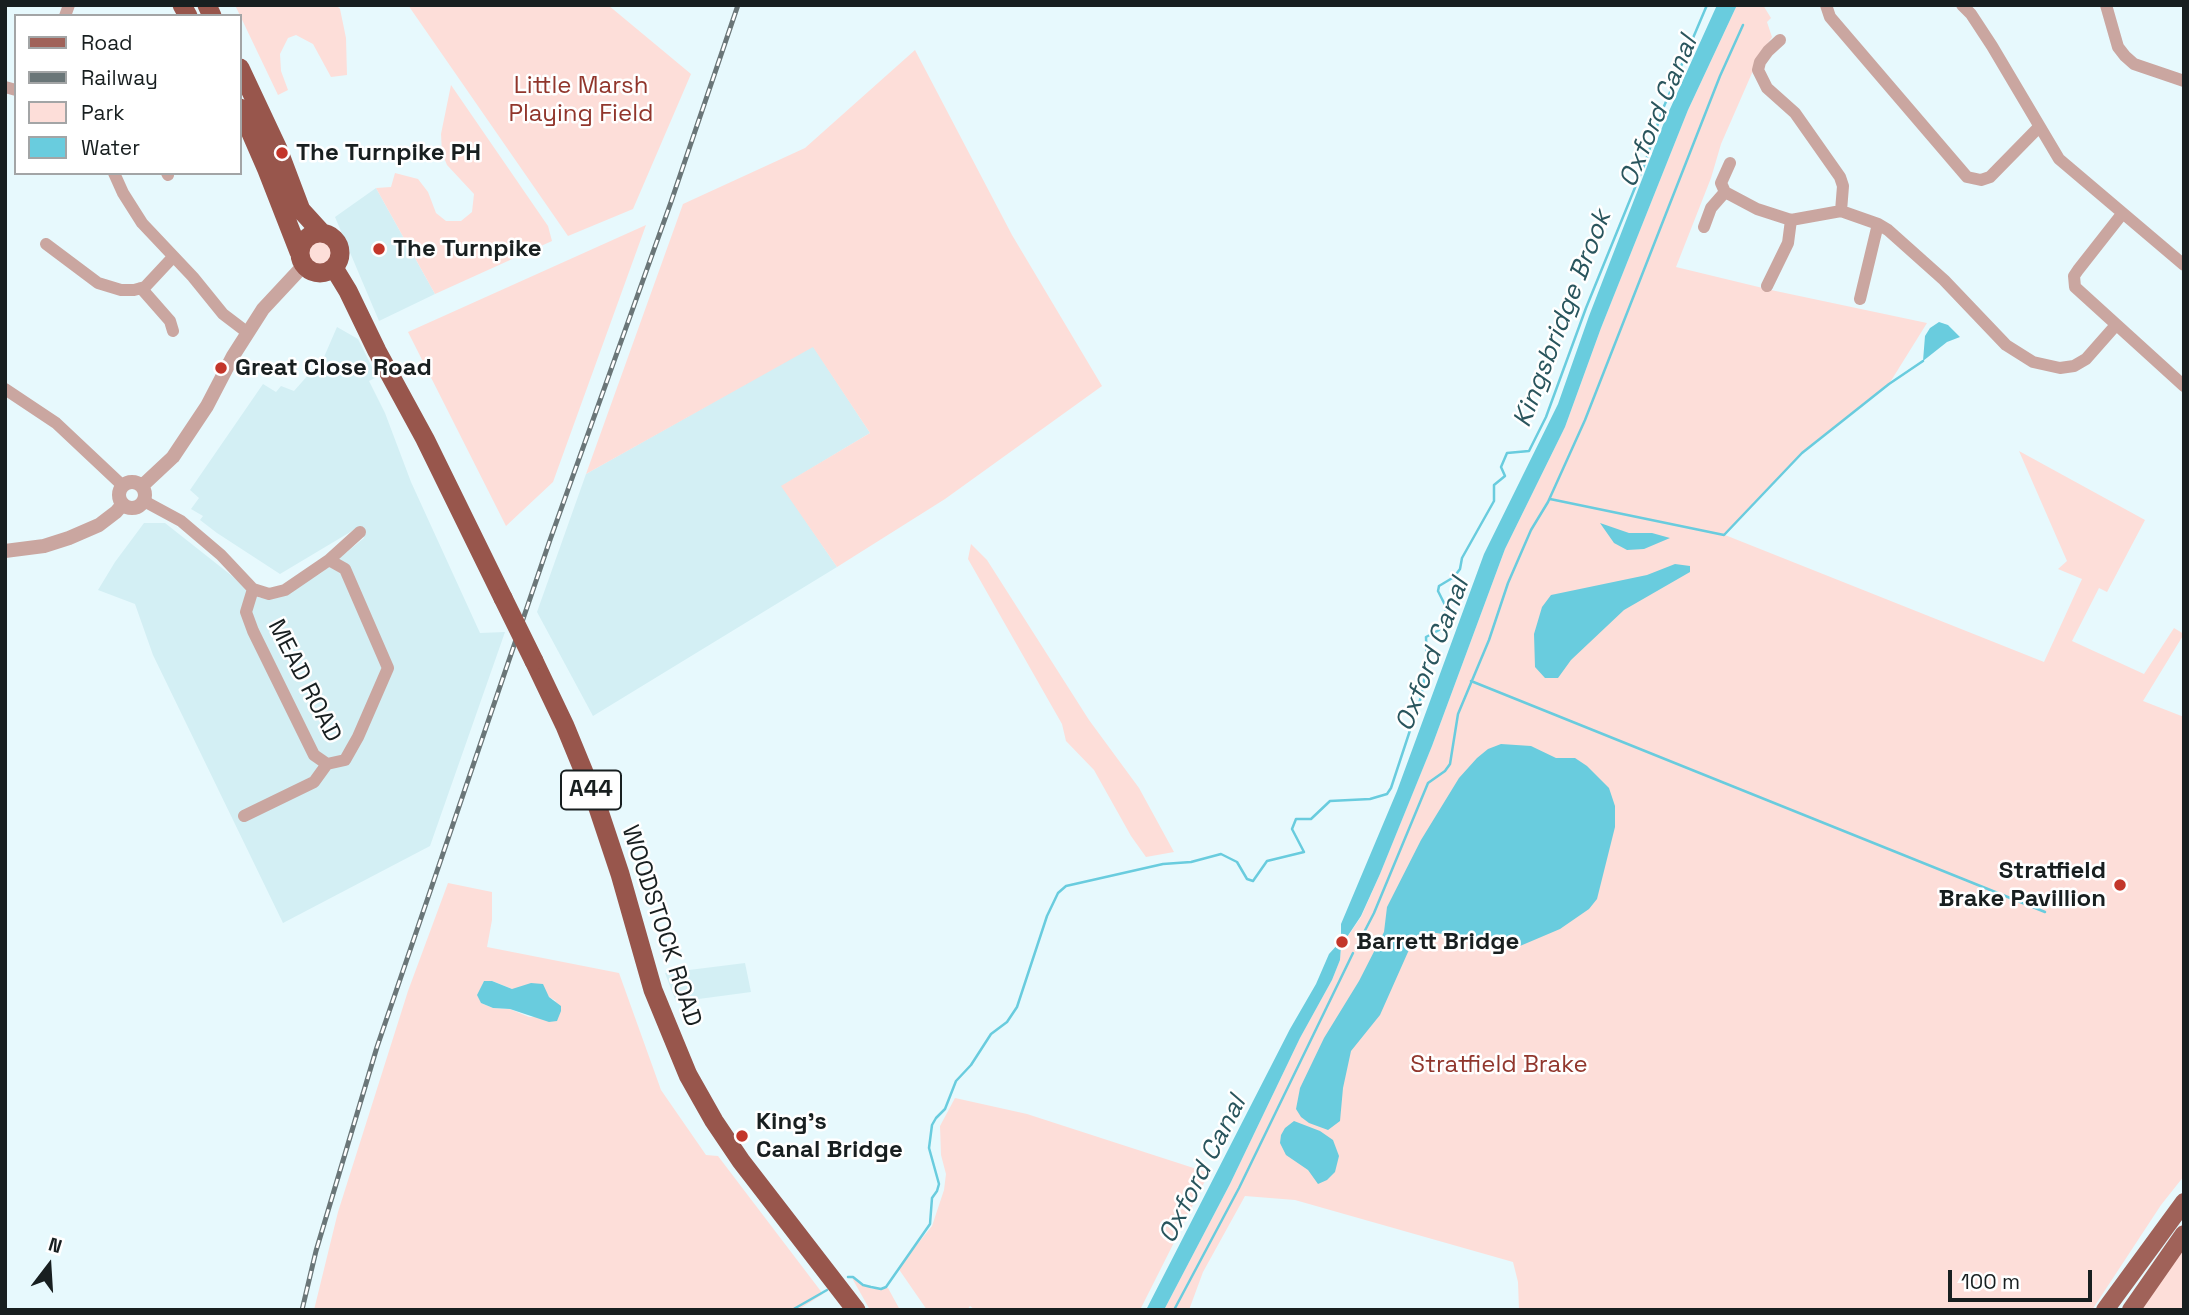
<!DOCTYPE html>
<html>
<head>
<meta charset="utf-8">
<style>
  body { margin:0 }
  #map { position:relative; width:2189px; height:1315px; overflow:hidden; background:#e7f9fd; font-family:"Space Grotesk",sans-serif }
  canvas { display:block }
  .frame { position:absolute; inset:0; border:7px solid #181f20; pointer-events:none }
  .legend { position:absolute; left:14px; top:14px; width:228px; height:161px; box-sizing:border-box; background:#fff; border:2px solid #a3a5a6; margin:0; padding:9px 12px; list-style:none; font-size:21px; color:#181f20 }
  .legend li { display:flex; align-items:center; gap:14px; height:35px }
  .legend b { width:35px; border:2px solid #a3a5a6 }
  .north { position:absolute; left:14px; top:1231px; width:70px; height:70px; -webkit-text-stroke:5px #fff; paint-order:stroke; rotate:17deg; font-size:19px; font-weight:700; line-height:28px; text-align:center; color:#181f20 }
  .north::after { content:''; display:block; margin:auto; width:24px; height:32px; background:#181f20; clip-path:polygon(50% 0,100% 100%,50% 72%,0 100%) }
  .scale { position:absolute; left:1948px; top:1270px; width:144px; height:32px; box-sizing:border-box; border:4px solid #181f20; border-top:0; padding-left:9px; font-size:21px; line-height:24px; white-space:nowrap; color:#181f20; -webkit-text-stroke:5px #fff; paint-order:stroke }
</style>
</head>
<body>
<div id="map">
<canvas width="2189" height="1315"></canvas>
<div class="frame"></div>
<ul class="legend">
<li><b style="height:9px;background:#a06259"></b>Road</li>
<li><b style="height:9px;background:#6a7678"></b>Railway</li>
<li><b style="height:19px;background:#fdded9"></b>Park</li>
<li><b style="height:19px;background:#69ccde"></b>Water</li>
</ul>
<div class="north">N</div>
<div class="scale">100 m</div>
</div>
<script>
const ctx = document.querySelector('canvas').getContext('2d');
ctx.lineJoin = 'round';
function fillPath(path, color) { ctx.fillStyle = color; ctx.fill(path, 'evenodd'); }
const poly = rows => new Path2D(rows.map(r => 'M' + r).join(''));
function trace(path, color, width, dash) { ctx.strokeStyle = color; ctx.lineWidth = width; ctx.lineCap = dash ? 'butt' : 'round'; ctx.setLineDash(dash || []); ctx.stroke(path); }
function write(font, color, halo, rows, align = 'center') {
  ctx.font = font + ' "Space Grotesk",sans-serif'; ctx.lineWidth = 5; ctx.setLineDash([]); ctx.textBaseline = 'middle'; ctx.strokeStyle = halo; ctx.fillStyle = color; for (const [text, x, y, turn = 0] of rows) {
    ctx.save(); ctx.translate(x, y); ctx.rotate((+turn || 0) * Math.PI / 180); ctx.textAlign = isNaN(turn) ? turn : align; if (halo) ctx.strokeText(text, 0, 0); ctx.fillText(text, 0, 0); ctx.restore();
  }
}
const built = poly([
  [376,188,435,294,379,321,335,217],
  [337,327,358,339,377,377,369,381,385,413,411,482,480,633,505,632,430,846,283,923,153,655,135,604,98,590,115,562,144,523,165,523,260,598,281,597,321,573,364,538,357,528,280,574,217,533,200,520,203,516,191,509,199,498,190,490,263,384,276,392,281,386,294,391,324,357],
  [813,346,870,433,782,486,837,567,593,716,537,612,586,474],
  [745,963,751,992,676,1002,665,973]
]);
const green = poly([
  [235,5,336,5,340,9,346,38,347,75,331,77,313,44,296,35,288,38,280,54,281,71,288,90,278,95],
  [408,5,608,5,691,74,633,209,568,236],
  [1737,5,1763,5,1771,18,1767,22,1772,37,1759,57,1721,144,1711,178,1676,267,1771,290,1927,323,1889,384,1802,453,1725,535,2044,662,2082,579,2058,569,2067,561,2019,451,2145,520,2107,592,2099,588,2072,641,2144,674,2174,628,2184,634,2143,701,2184,717,2184,1176,2161,1205,2092,1310,1519,1310,1518,1282,1513,1262,1295,1200,1245,1196,1203,1272,1189,1310,1164,1310,1230,1184,1300,1038,1332,980,1340,960,1341,946,1361,917,1380,874,1432,746,1505,549,1565,427,1601,328,1688,110],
  [915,50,1012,235,1102,386,945,499,837,567,781,486,870,433,813,347,586,474,683,204,805,148],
  [451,85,548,226,552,241,435,294,376,188,391,187,395,173,418,179,428,192,436,213,446,221,461,221,472,212,474,194,447,165,442,153,441,134],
  [646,225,553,482,506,526,408,332],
  '306 255a13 13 0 1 1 26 0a13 13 0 1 1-26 0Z',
  [971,544,987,560,1089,720,1139,788,1174,852,1146,857,1131,836,1094,770,1066,741,1062,724,968,559],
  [448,883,492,892,492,920,487,947,619,973,661,1090,706,1155,718,1156,823,1294,798,1310,314,1310,338,1212,408,991],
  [484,981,492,981,512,989,544,989,549,997,556,1001,538,1017,529,1017,510,1009,493,1008,481,1003,478,995],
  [955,1098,1027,1114,1209,1173,1140,1310,975,1310,970,1306,967,1310,927,1310,898,1268,932,1226,944,1190,946,1174,941,1155,940,1126],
  [2184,1244,2184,1310,2138,1310],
  [852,1278,872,1289,888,1288,900,1310,870,1310]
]);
const water = poly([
  [1717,5,1737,5,1688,110,1601,328,1565,427,1505,549,1432,746,1380,874,1361,916,1341,946,1340,960,1332,980,1300,1038,1230,1184,1164,1310,1146,1310,1290,1029,1316,984,1329,954,1338,944,1341,936,1341,924,1397,791,1484,554,1558,404,1589,316,1665,120],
  [1939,322,1948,325,1960,337,1947,342,1923,361,1925,336,1930,328],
  [1600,523,1629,533,1652,533,1670,538,1644,549,1627,550,1614,543],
  [1675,564,1690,566,1690,572,1624,610,1571,660,1558,678,1545,678,1535,667,1534,634,1542,607,1551,595,1647,575],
  [1501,744,1531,746,1556,758,1575,758,1587,766,1609,788,1615,806,1615,827,1597,899,1589,909,1560,929,1520,946,1436,933,1418,938,1412,943,1380,1015,1351,1051,1343,1088,1340,1121,1328,1130,1309,1123,1301,1117,1296,1109,1300,1088,1324,1038,1359,981,1384,932,1387,907,1421,840,1459,778,1477,758,1488,749],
  [484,981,492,981,512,989,531,983,543,984,549,997,561,1006,561,1011,557,1021,549,1022,510,1009,493,1008,481,1003,477,995],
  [1294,1121,1320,1131,1333,1140,1339,1156,1335,1172,1327,1180,1318,1184,1308,1170,1286,1155,1280,1143,1281,1135,1285,1128]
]);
const stream = poly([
  [1550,499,1724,535,1802,453,1889,384,1923,361],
  [1471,681,2045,912],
  [1358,944,1374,913,1428,783,1445,771,1450,764,1458,714,1489,640,1508,583,1531,530,1548,502,1585,420,1720,76,1743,25],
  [848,1277,853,1277,863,1285,871,1287,881,1289,886,1287,930,1224,932,1198,937,1191,939,1184,929,1148,932,1125,936,1118,945,1109,956,1081,971,1065,991,1034,1007,1022,1017,1007,1047,916,1058,893,1066,886,1163,864,1191,862,1221,854,1237,862,1247,879,1253,881,1267,861,1304,852,1292,829,1296,819,1311,819,1330,801,1370,799,1387,794,1391,788,1421,697,1427,664,1426,637,1441,629,1445,622,1446,607,1438,591,1439,586,1454,577,1460,569,1462,558,1494,501,1494,485,1505,476,1501,467,1507,453,1529,451,1546,417,1586,308,1645,163,1662,111,1707,5],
  [792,1310,827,1290],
  [1174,1310,1239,1188,1353,953]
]);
const minor = poly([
  [1826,5,1830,17,1967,177,1981,180,1990,177,2039,127],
  [1962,5,1971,14,1992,46,2059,159,2184,265],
  [2106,5,2118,47,2125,56,2134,64,2184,81],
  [65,16,69,5],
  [1780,40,1768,51,1760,62,1758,70,1767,88,1795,113,1840,177,1843,186,1841,211],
  [5,87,16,90],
  [1730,163,1721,183,1725,192,1757,209,1791,220,1841,211,1878,224,1888,230,1944,280,2006,345,2033,362,2060,368,2074,366,2086,359,2116,325],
  [114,173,123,193,142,223,193,277,223,314,248,333],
  [167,173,168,175],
  [2122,214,2078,270,2074,276,2075,287,2184,386],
  [1704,227,1711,208,1725,192],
  [46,244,98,283,121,290,134,290,145,287,173,257],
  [1767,286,1788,243,1791,220],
  [141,288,170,321,173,331],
  [1860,299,1878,224],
  [5,389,56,423,123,486],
  [144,501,181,521,221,555,253,589],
  [253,589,246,612,253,631,314,755,327,764],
  [253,589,269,594,285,590,329,560,360,532],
  [244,816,314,782,327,764,345,760,358,737,388,668,345,569,329,560]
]);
const tertiary = poly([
  '119 495a13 13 0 1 1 26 0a13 13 0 1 1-26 0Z',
  [142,486,173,457,207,406,233,356,263,309,304,265],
  [5,551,44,546,69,538,99,525,116,512,123,504]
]);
const primary = poly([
  [2105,1310,2184,1202],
  [2131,1310,2184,1234]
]);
const trunk = poly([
  [182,5,188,16],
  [207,5,212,16],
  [240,68,278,149,301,210,321,232],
  [240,108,267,170,299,252],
  '300 253a20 20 0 1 1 40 0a20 20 0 1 1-40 0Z',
  [334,268,348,291,377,351,425,439,503,598],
  [534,661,565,726,595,799,620,874,653,990,688,1075,714,1121,741,1161,856,1310]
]);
const rail = poly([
  [302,1310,316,1251,377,1047,550,540,671,202,738,5]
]);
const trunkBridge = poly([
  [503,598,534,661]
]);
const markers = [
  [282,153,7,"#c3362a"],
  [379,249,7,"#c3362a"],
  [221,368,7,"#c3362a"],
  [2120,885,7,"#c3362a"],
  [1342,942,7,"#c3362a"],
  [742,1136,7,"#c3362a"]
];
const shields = [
  [591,790,60]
];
const shieldNames = [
  ["A44",591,790]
];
const parkNames = [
  ["Little Marsh",581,86],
  ["Playing Field",581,114],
  ["Stratfield Brake",1499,1065]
];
const poiNames = [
  ["The Turnpike PH",296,153],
  ["The Turnpike",393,249],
  ["Great Close Road",235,368],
  ["Stratfield",2106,871,"right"],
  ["Brake Pavillion",2106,899,"right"],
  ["Barrett Bridge",1356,942],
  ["King's",756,1122],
  ["Canal Bridge",756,1150]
];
const streetNames = [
  ["MEAD ROAD",304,681,63],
  ["WOODSTOCK ROAD",661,926,72]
];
const waterNames = [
  ["Oxford Canal",1659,112,-67],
  ["Kingsbridge Brook",1563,319,-69],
  ["Oxford Canal",1433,655,-69],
  ["Oxford Canal",1203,1170,-63]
];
fillPath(built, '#d3eff4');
fillPath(green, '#fdded9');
fillPath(water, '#69ccde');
trace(stream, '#69ccde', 2.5);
trace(minor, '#caa6a0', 12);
trace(tertiary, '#caa6a0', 14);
trace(primary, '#a06259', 18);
trace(trunk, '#98564c', 19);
trace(rail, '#6a7678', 5);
trace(rail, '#fff', 2.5, [8]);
trace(trunkBridge, '#98564c', 19);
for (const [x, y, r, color] of markers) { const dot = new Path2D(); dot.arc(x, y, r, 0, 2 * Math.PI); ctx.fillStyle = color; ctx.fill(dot); trace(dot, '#fff', 2.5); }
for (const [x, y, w] of shields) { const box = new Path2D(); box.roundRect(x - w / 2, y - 19.5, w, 39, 5); ctx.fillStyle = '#fff'; ctx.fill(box); trace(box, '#181f20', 2); }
write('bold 23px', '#181f20', null, shieldNames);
write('24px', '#91362c', '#fff', parkNames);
write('bold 24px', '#181f20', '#fff', poiNames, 'left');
write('24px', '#181f20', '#fff', streetNames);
write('italic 26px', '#29555d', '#fff', waterNames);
</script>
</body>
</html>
